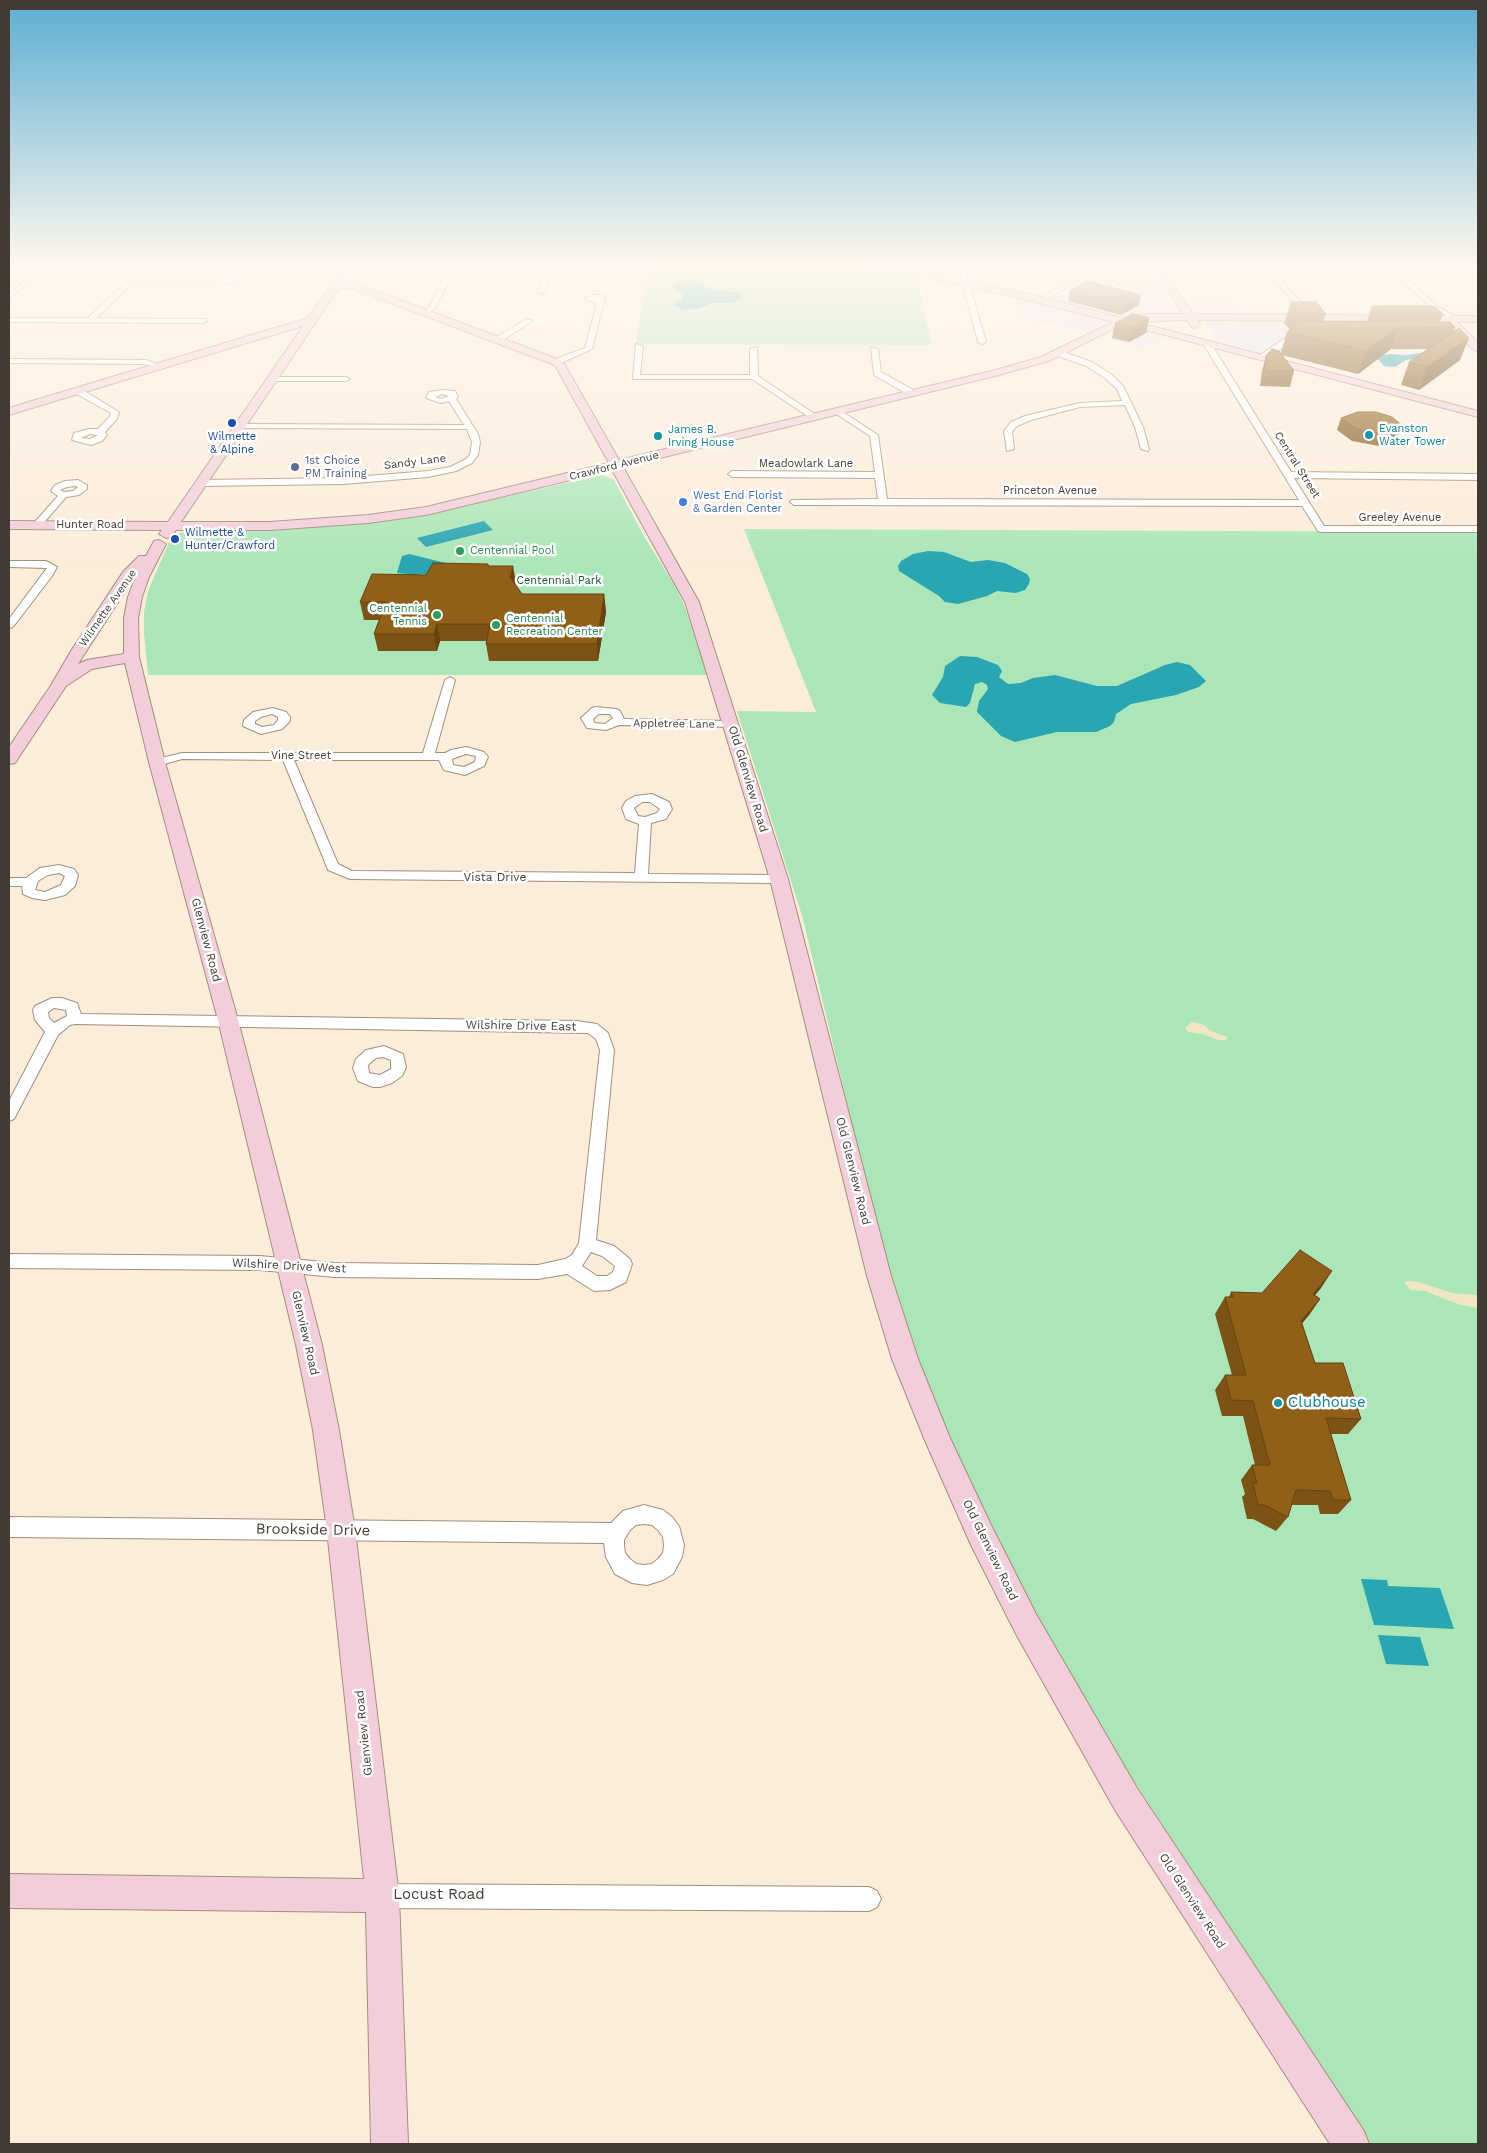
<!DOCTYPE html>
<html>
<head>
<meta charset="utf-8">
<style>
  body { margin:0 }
  #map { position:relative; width:1487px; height:2153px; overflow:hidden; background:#fceddb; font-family:"Work Sans",sans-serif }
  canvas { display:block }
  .frame { position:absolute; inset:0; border:10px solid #433b33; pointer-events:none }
</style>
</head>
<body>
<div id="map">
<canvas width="1487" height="2153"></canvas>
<div class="frame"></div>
</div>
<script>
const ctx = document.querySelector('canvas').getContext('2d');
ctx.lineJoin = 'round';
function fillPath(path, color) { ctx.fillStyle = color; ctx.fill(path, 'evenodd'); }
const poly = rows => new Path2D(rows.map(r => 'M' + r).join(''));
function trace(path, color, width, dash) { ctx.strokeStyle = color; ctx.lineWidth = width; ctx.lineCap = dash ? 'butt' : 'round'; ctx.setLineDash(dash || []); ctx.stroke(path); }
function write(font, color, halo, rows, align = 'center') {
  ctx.font = font + ' "Work Sans",sans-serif'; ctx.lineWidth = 5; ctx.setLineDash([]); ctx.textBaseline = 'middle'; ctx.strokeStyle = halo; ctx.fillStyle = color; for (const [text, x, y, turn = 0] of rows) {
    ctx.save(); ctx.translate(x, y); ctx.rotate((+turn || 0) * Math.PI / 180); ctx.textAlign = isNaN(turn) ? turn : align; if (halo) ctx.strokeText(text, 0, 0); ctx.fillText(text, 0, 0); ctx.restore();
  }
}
const commercial = poly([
  [1114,282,1157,282,1175,312,1117,315,1046,298,1068,286,1105,295,1121,294],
  [1014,297,1104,321,1084,333,1022,317],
  [1186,297,1227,297,1237,311,1194,311],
  [1204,322,1351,323,1364,337,1285,337,1262,355,1215,339],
  [1128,327,1165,336,1145,348,1106,339]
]);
const green = poly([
  [649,263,856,263,916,276,932,345,636,344],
  [603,475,614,480,645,538,675,586,684,605,708,675,148,675,144,633,144,612,148,591,170,540,179,533,196,530,303,528,472,504],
  [744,529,1478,532,1478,2144,1370,2144,1110,1744,1021,1589,947,1435,909,1335,880,1241,803,919,737,711,816,712]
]);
const sand = poly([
  [1192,1022,1205,1025,1209,1030,1227,1037,1227,1040,1218,1040,1203,1034,1188,1032,1185,1028],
  [1409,1281,1419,1282,1452,1293,1477,1295,1478,1308,1460,1305,1425,1291,1410,1290,1404,1282]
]);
const water = poly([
  [680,281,701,282,708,289,742,293,743,298,732,303,713,303,696,309,682,310,674,304,682,298,683,295,672,286],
  [1420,353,1426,354,1425,358,1406,360,1395,367,1384,366,1379,360,1371,357,1390,354,1404,355],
  [484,521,493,530,426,547,417,538],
  [928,551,944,552,971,562,988,560,1005,563,1027,574,1030,579,1029,584,1025,590,1016,593,997,591,987,596,958,604,945,602,939,596,899,571,898,566,901,561,913,554],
  [409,554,446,563,453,577,421,574,417,582,404,581,406,574,397,573,402,556],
  [960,656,977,657,998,665,1002,671,999,677,1008,684,1021,683,1033,678,1055,675,1097,686,1117,686,1165,665,1177,662,1190,665,1206,681,1199,687,1176,695,1131,704,1116,714,1114,722,1110,726,1096,732,1057,732,1015,742,1001,736,977,712,979,701,988,689,987,685,982,682,975,684,970,703,966,707,940,703,932,695,943,677,945,666],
  [1361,1579,1387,1580,1388,1586,1440,1588,1454,1629,1374,1625],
  [1378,1635,1420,1637,1429,1666,1386,1664]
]);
const street = poly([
  [45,263,52,263,9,299,9,294,45,263],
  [147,263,153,263,139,277,220,277,234,274,242,279,230,284,217,281,135,281,96,318,206,319,207,321,203,323,9,322,9,318,88,318,147,263],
  [538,263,559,266,595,266,601,265,603,263,609,263,605,268,595,270,553,269,544,292,541,294,538,292,546,268,459,267,456,269,435,308,429,313,424,312,430,306,450,268,456,264,538,263],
  [957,263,1478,263,1478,267,1394,267,1438,307,1451,314,1451,316,1449,317,1434,309,1386,267,1269,267,1312,315,1312,317,1310,318,1262,267,964,266,986,342,982,344,978,342,957,263],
  [1062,286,1067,287,1043,301,1038,300,1062,286],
  [593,295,602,295,606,299,604,301,592,349,559,364,553,364,553,360,585,348,597,303,585,299,593,295],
  [526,319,533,321,501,341,494,339,526,319],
  [1287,337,1303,337,1307,339,1303,341,1292,341,1266,359,1260,359,1260,355,1287,337],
  [1203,340,1210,342,1291,472,1478,474,1478,480,1294,478,1324,526,1478,526,1478,532,1321,532,1318,531,1302,506,794,505,790,502,791,500,878,499,875,478,732,477,728,474,732,471,875,472,870,436,835,413,835,409,838,409,878,435,887,499,1299,500,1202,342,1203,340],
  [636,344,643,346,640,375,750,375,750,349,757,347,758,376,819,417,812,419,752,379,633,379,636,344],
  [871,347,878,349,881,372,915,391,915,395,909,395,874,375,871,347],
  [1055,351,1061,351,1092,362,1111,374,1123,386,1143,427,1149,449,1148,451,1141,449,1135,427,1125,405,1080,407,1031,420,1017,426,1012,431,1014,449,1007,451,1004,431,1011,422,1025,416,1080,403,1122,401,1117,389,1105,378,1086,366,1055,355,1055,351],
  [9,359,146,360,163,366,159,368,145,364,9,363,9,359],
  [268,377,346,377,350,379,346,381,268,381,268,377],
  [75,389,81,389,119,412,117,419,105,432,107,435,102,441,91,445,72,440,74,433,89,429,98,429,110,416,111,413,75,393,75,389],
  [90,434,98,435,90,439,81,438,90,434],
  [442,390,455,391,458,397,456,399,478,434,480,442,478,455,472,463,456,471,428,477,343,484,201,486,197,483,201,480,343,478,428,471,450,467,466,459,470,455,472,442,467,429,240,428,236,426,240,424,464,425,449,401,441,403,426,398,429,392,442,390],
  [442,394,449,396,441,399,435,397,442,394],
  [78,480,87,485,87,489,79,495,66,497,40,527,34,527,34,523,58,496,51,491,55,485,65,481,78,480],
  [76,486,78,487,73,491,64,492,60,490,67,487,76,486],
  [9,561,46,561,57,567,52,576,13,627,9,628,9,619,47,568,9,567,9,561],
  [450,677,455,680,435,753,445,753,451,750,466,747,470,748,484,752,488,757,484,766,465,775,444,770,439,760,294,760,338,864,352,871,635,873,639,824,626,819,622,808,626,801,635,796,652,794,669,802,672,809,666,819,651,823,648,874,779,875,785,879,779,883,350,879,328,870,327,867,283,760,182,759,157,766,151,762,153,760,182,753,423,753,445,680,450,677],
  [466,754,476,756,475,762,464,767,453,765,452,759,466,754],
  [642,802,650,802,660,809,657,813,645,817,638,816,634,808,642,802],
  [596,707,616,709,620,711,624,719,731,721,737,724,731,727,619,725,606,730,587,728,581,718,592,708,596,707],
  [599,714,610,714,613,718,605,724,594,723,593,719,599,714],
  [273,708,286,712,290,717,290,721,282,729,261,734,243,726,244,720,253,712,273,708],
  [272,714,278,717,278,720,274,725,262,727,255,724,255,721,261,717,272,714],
  [59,865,74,869,78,875,75,886,65,895,45,900,32,898,23,894,22,886,9,886,9,878,26,878,40,868,59,865],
  [59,873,65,876,61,885,45,892,35,890,38,881,48,875,59,873],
  [52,998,62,998,77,1003,81,1014,577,1021,597,1024,608,1033,614,1050,596,1240,614,1246,630,1259,632,1264,626,1282,610,1290,594,1291,567,1274,538,1279,334,1277,260,1270,9,1268,9,1254,260,1256,334,1263,538,1265,565,1259,572,1255,579,1243,600,1050,596,1039,588,1033,75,1024,70,1025,58,1035,14,1119,9,1121,9,1101,45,1032,35,1020,33,1010,35,1006,52,998],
  [54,1008,66,1010,67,1016,54,1023,49,1018,48,1012,54,1008],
  [591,1252,602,1256,615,1266,613,1272,607,1276,597,1276,582,1266,591,1252],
  [384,1046,403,1054,406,1067,402,1076,392,1083,380,1087,373,1087,358,1081,353,1068,356,1059,366,1050,384,1046],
  [383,1057,391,1060,391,1069,380,1075,369,1073,368,1065,376,1058,383,1057],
  [644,1505,663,1510,672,1517,679,1526,684,1545,682,1557,673,1574,663,1580,647,1585,632,1583,615,1574,606,1557,604,1543,9,1537,9,1517,611,1523,623,1511,644,1505],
  [644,1524,652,1525,658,1530,663,1537,664,1545,663,1553,658,1559,652,1564,644,1565,636,1564,630,1559,625,1553,624,1545,624,1540,630,1530,636,1525,644,1524],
  [382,1884,869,1887,877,1891,881,1899,877,1907,869,1911,382,1908,374,1904,370,1896,374,1888,382,1884]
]);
const secondary = poly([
  [347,263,356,263,342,282,358,284,560,360,565,365,619,460,992,371,1041,357,1113,322,1040,303,877,266,873,263,888,263,1041,297,1122,318,1146,314,1183,314,1151,263,1159,263,1193,314,1478,316,1478,322,1457,322,1478,342,1478,351,1474,350,1445,322,1197,320,1200,325,1195,328,1191,327,1187,320,1136,322,1478,411,1478,417,1123,324,1049,361,995,376,623,467,699,602,788,879,891,1276,918,1359,950,1438,991,1525,1036,1614,1137,1788,1364,2131,1369,2144,1330,2144,1115,1810,1016,1634,971,1545,926,1443,892,1359,867,1276,770,879,685,602,612,470,426,515,368,523,270,530,176,530,171,537,166,538,159,534,162,530,9,529,9,521,168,522,303,326,9,415,9,408,308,318,347,263],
  [339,288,354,289,552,364,556,367,609,463,426,507,368,515,270,522,181,522,339,288],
  [159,540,166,544,149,577,142,597,138,618,139,657,165,762,238,1020,322,1345,339,1430,355,1530,399,1896,408,2144,371,2144,366,1912,9,1908,9,1874,364,1879,327,1530,313,1430,296,1345,218,1020,149,762,125,663,92,669,66,686,15,763,9,764,9,747,50,687,71,651,123,572,139,556,146,556,154,541,159,540],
  [137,573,128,597,124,618,124,654,87,660,78,664,137,573]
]);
const wall = poly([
  [1070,291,1139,305,1121,315,1068,301],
  [1291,302,1326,314,1323,321,1367,321,1372,306,1443,314,1440,322,1455,327,1453,333,1460,360,1419,390,1401,385,1409,362,1429,349,1391,349,1358,374,1282,355,1294,371,1290,387,1260,386,1262,371,1266,356,1281,353,1287,332,1290,330,1284,323],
  [1149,318,1146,333,1129,342,1112,338,1115,323],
  [1341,418,1398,438,1393,443,1379,446,1352,441,1337,430],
  [488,564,489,566,516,583,515,585,522,594,604,594,606,612,598,661,489,661,486,644,486,641,440,641,437,651,378,651,374,634,379,620,364,620,360,602,426,575],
  [1321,1288,1315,1295,1320,1299,1309,1315,1302,1323,1315,1363,1361,1419,1348,1434,1331,1434,1351,1500,1338,1514,1320,1514,1318,1505,1292,1505,1288,1517,1276,1531,1253,1519,1247,1519,1242,1497,1245,1494,1241,1480,1252,1465,1255,1465,1243,1416,1222,1416,1215,1390,1225,1375,1232,1375,1215,1314,1225,1297,1229,1297,1231,1292,1262,1293]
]);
const shadedWall = poly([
  [1141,295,1139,305,1121,315,1124,304],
  [1149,318,1146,333,1129,342,1132,328],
  [1398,327,1391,349,1358,374,1366,351],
  [1469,338,1460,360,1419,390,1427,367],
  [1403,426,1398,438,1393,443,1379,446,1384,434],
  [513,566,516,583,513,594,510,577],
  [604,594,606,612,598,661,597,644],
  [437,624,440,641,437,651,434,634],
  [1332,1271,1321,1288,1302,1310,1313,1294],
  [1320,1299,1309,1315,1291,1337,1301,1321]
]);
const building = poly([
  [1088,281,1141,295,1124,304,1070,291,1088,281],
  [1291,302,1316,302,1326,314,1300,314,1291,302],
  [1372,306,1435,306,1443,314,1379,314,1372,306],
  [1133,314,1149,318,1132,328,1115,323,1133,314],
  [1304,321,1450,322,1455,327,1398,327,1366,351,1287,332,1304,321],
  [1459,328,1469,338,1427,367,1409,362,1459,328],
  [1272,349,1279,351,1294,371,1265,371,1266,356,1272,349],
  [1358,412,1376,412,1392,417,1403,426,1398,431,1384,434,1356,429,1341,418,1358,412],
  [433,563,488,564,488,566,513,566,510,577,522,594,604,594,597,644,486,644,490,624,437,624,434,634,374,634,386,602,360,602,372,574,426,575,433,563],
  [1300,1250,1332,1271,1313,1294,1320,1299,1301,1321,1315,1363,1343,1363,1361,1419,1326,1418,1351,1500,1333,1500,1330,1491,1296,1490,1288,1517,1264,1505,1258,1505,1253,1483,1257,1483,1252,1465,1270,1465,1253,1401,1231,1400,1225,1375,1246,1375,1225,1297,1233,1297,1231,1292,1262,1293,1300,1250]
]);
const markers = [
  [232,423,5,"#1a4fb4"],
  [1369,435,5,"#0f9aa8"],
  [658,436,5,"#0f9aa8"],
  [295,467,5,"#5c6f8a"],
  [683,502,5,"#3f7fe0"],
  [175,539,5,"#1a4fb4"],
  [460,551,5,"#2e9e5b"],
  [437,615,5,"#2e9e5b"],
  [496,625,5,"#2e9e5b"],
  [1278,1403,5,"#0f9aa8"]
];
const farCulturenames = [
  ["Evanston",1379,429],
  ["Water Tower",1379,442],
  ["James B.",668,430],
  ["Irving House",668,443]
];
const farTransitnames = [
  ["Wilmette",232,437],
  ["& Alpine",232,450],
  ["Wilmette &",185,533,"left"],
  ["Hunter/Crawford",185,546,"left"]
];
const farServicenames = [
  ["1st Choice",305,461],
  ["PM Training",305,474]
];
const farStreetnames = [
  ["Sandy Lane",415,462,-7],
  ["Meadowlark Lane",806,464],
  ["Central Street",1297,465,58],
  ["Crawford Avenue",614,466,-14],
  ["Princeton Avenue",1050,491],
  ["Greeley Avenue",1400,518],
  ["Hunter Road",90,525],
  ["Wilmette Avenue",108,608,-55],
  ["Appletree Lane",674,724,1],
  ["Vine Street",301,756]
];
const farShopnames = [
  ["West End Florist",693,496],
  ["& Garden Center",693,509]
];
const farLeisurenames = [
  ["Centennial Pool",470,551],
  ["Centennial",427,609,"right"],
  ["Tennis",427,622,"right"],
  ["Centennial",506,619],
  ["Recreation Center",506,632]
];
const farParknames = [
  ["Centennial Park",559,581]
];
const streetNames = [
  ["Old Glenview Road",748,779,73],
  ["Vista Drive",495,877],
  ["Glenview Road",206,940,75],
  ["Wilshire Drive East",521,1026,1],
  ["Old Glenview Road",853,1171,76],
  ["Wilshire Drive West",289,1266,3],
  ["Glenview Road",305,1333,77],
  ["Old Glenview Road",990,1550,64],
  ["Glenview Road",364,1733,-96],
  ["Old Glenview Road",1192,1901,57]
];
const nearCulturenames = [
  ["Clubhouse",1288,1403]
];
const nearStreetnames = [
  ["Brookside Drive",313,1530,1],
  ["Locust Road",439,1895]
];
fillPath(commercial, '#e7e2f8');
fillPath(green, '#abe6b8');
fillPath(sand, '#f0e6c1');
fillPath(water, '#2aa5b2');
trace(street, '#a18f7b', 2);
trace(secondary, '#a18f7b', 2);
fillPath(street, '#fff');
fillPath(secondary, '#f3ceda');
fillPath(wall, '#7d5315');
fillPath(shadedWall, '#664311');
fillPath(building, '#916018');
trace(building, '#664311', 1);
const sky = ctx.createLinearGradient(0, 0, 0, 564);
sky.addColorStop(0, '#5caed2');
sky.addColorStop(0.47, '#fef7ef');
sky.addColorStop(1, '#fef7ef00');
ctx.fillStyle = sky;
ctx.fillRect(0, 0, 1487, 564);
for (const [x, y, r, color] of markers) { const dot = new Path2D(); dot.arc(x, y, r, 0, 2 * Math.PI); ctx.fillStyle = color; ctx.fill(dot); trace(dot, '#fff', 2); }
write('11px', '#0d838f', '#fff', farCulturenames, 'left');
write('11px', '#164399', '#fff', farTransitnames);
write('11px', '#4e5e75', '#fff', farServicenames, 'left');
write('11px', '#433b33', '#fff', farStreetnames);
write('11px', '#366cbe', '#fff', farShopnames, 'left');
write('11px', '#27864d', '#fff', farLeisurenames, 'left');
write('11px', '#13572d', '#fff', farParknames);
write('12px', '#433b33', '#fff', streetNames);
write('15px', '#0d838f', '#fff', nearCulturenames, 'left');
write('15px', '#433b33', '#fff', nearStreetnames);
</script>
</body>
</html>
